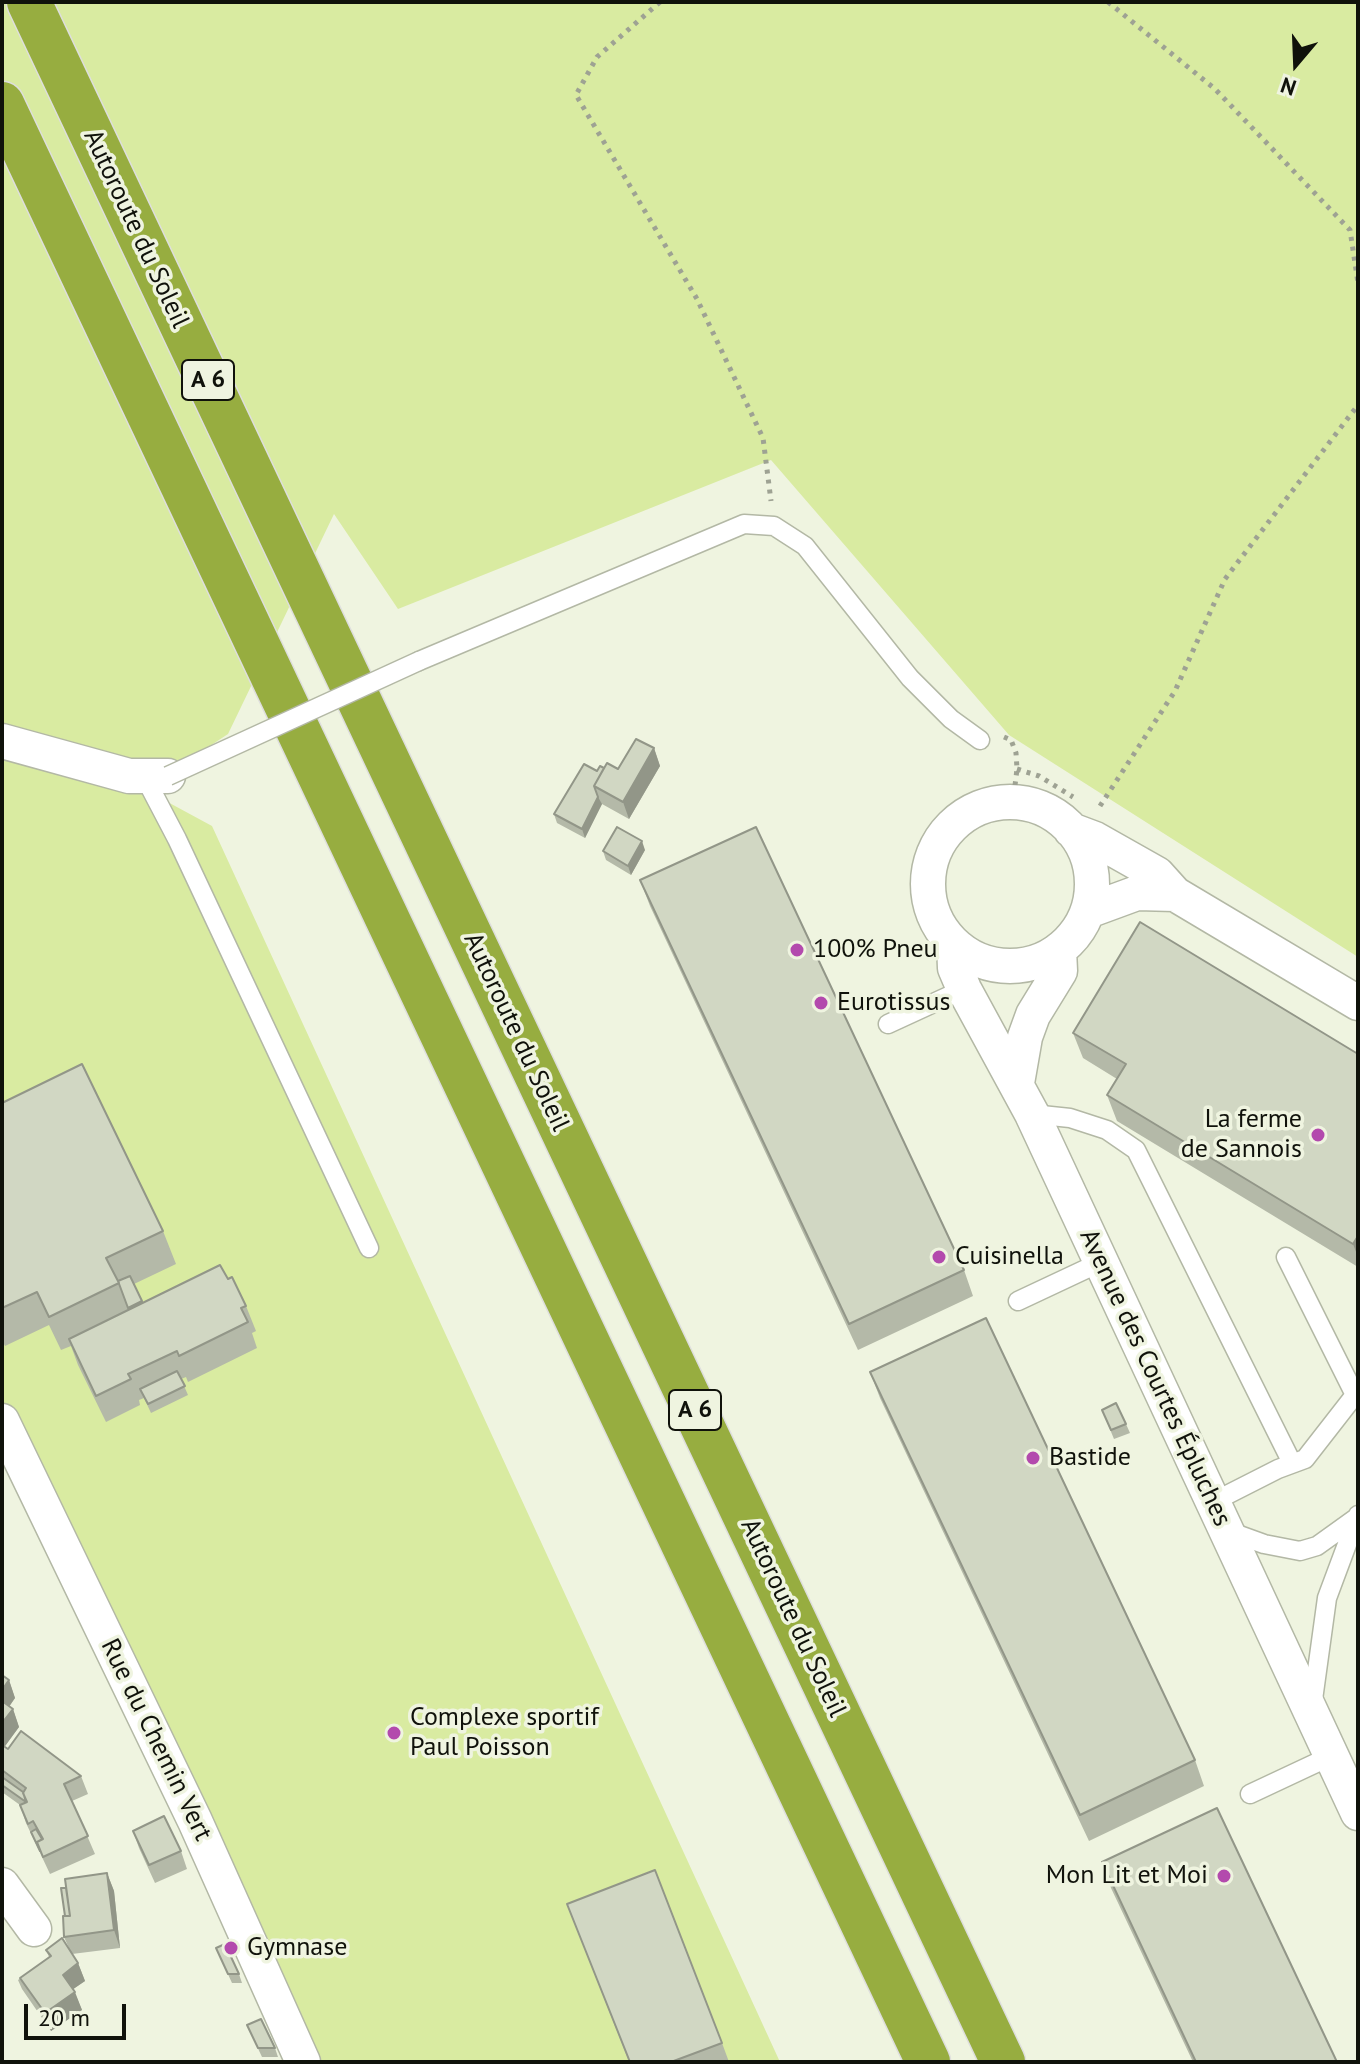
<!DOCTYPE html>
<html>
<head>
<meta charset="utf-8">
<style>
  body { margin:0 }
  #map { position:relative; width:1360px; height:2064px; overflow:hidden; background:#eff4e0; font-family:"PT Sans",sans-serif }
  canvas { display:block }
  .frame { position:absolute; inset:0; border:4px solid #10120b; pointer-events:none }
  .north { position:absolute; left:1256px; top:24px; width:80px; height:80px; -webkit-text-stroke:6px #eff4e0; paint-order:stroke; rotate:199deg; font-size:22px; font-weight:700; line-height:32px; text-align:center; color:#10120b }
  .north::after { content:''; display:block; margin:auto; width:28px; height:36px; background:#10120b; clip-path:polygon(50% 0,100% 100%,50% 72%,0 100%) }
  .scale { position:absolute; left:24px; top:2004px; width:102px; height:36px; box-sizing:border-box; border:4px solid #10120b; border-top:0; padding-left:10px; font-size:24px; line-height:28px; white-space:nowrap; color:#10120b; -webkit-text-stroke:6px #eff4e0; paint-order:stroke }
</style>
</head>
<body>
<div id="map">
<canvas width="1360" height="2064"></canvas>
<div class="frame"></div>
<div class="north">N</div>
<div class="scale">20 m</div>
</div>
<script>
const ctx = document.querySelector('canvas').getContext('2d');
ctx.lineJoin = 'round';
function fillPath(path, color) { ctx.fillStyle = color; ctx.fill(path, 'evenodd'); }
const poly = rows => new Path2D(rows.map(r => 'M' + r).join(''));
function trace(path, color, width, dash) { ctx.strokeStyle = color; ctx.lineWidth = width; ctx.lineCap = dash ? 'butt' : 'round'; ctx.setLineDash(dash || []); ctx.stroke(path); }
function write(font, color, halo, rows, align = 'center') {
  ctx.font = font + ' "PT Sans",sans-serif'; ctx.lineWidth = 7; ctx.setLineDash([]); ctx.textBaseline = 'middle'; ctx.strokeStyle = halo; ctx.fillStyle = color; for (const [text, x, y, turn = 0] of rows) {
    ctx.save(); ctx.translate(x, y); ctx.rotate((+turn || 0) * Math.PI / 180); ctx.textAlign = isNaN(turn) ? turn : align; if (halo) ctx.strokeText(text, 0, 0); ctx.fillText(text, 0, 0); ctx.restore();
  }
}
const green = poly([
  [2,2,1358,2,1358,957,1009,735,771,460,398,609,334,514,228,734,172,771,2,728],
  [2,755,151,793,212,826,780,2062,315,2062,2,1405]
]);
const path = poly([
  [660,2,597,57,576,95,697,299,763,438,771,501],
  [1108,2,1215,89,1350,230,1358,283],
  [1004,737,1011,740,1016,753,1017,769,1013,802],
  [1017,769,1039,776,1073,797],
  [1100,806,1175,691,1225,579,1358,405]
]);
const service = poly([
  [419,661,744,524,774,526,805,546,910,678,951,719,980,740],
  [144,776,177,839,369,1248],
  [888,1024,964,989],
  [1032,1114,1070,1118,1107,1130,1136,1150,1292,1463],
  [1286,1257,1355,1395],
  [1018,1301,1101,1262],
  [1213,1502,1278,1469,1305,1459,1358,1391],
  [1228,1531,1264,1544,1300,1551,1317,1546,1356,1518],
  [1312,1707,1327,1598,1358,1515],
  [1250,1794,1331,1756]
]);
const minor = poly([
  [2,741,129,776,168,776],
  '928 884a82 82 0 1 1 164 0a82 82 0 1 1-164 0Z',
  [1071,830,1095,839,1157,874,1175,894,1358,1003],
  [1088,911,1137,893,1175,894],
  [954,944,955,968,964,989,1032,1114,1358,1813],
  [1017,1083,1025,1037,1033,1015,1060,971,1059,950],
  [2,1421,195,1821,303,2062],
  [2,1885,34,1929]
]);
const motorway = poly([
  [29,2,1003,2062],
  [2,104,928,2062]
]);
const serviceBridge = poly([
  [168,776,419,661]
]);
const wall = poly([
  [654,748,660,766,629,819,602,804,585,838,557,823,554,814,597,771,618,769],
  [645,850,631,875,606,860,603,851],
  [640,880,964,1270,973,1296,858,1350,650,906],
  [1073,1033,1358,1054,1358,1267,1117,1121,1107,1095,1117,1079,1083,1058],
  [2,1103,163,1231,176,1264,134,1284,143,1303,228,1279,246,1306,256,1331,252,1333,257,1348,188,1382,186,1377,181,1379,188,1395,151,1413,144,1398,139,1400,140,1405,106,1422,78,1365,71,1346,61,1350,49,1325,5,1346,2,1340],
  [870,1372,1195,1760,1204,1786,1089,1841,880,1398],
  [1102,1410,1126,1424,1130,1433,1114,1439],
  [2,1675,9,1680,15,1698,9,1707,13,1709,19,1727,4,1747,8,1749,81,1776,88,1794,72,1801,95,1854,50,1874,26,1823,20,1805,2,1792],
  [133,1831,181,1851,187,1869,155,1883,139,1848],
  [1102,1862,1337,2062,1193,2062,1111,1888],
  [107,1873,114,1891,120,1948,72,1954,78,1963,85,1981,73,1989,82,2010,51,2031,22,1989,18,1980,49,1957,46,1950,69,1948,64,1937,65,1916],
  [567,1904,722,2043,729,2062,629,2062],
  [216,1948,239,1974,242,1983,232,1983],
  [247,2025,275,2048,278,2057,262,2057]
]);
const shadedWall = poly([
  [654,748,660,766,629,819,623,802],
  [598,797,602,804,585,838,582,829],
  [642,841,645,850,631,875,628,866],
  [1358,1236,1358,1257,1353,1244],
  [9,1680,15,1698,3,1715,2,1712,2,1690],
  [13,1709,19,1727,3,1749,2,1723],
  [107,1873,114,1891,120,1948,114,1930],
  [78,1963,85,1981,69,1992,63,1975],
  [75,1992,82,2010,51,2031,45,2013]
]);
const building = poly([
  [636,739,654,748,623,802,594,786,607,763,618,769,636,739],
  [584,764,597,771,600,766,604,768,594,786,598,797,582,829,554,814,584,764],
  [617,827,642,841,628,866,603,851,617,827],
  [756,827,964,1270,849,1324,640,880,756,827],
  [1140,922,1358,1054,1358,1236,1353,1244,1107,1095,1126,1064,1073,1033,1140,922],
  [82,1064,163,1231,106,1258,119,1283,49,1317,37,1292,2,1308,2,1103,82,1064],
  [220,1265,228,1279,232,1277,246,1306,241,1308,248,1322,179,1356,177,1351,128,1374,131,1379,96,1396,69,1339,220,1265],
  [130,1276,142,1301,128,1308,118,1281,130,1276],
  [986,1318,1195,1760,1080,1815,870,1372,986,1318],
  [177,1371,185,1386,148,1404,140,1389,177,1371],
  [1116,1403,1126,1424,1111,1430,1102,1410,1116,1403],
  [2,1675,9,1680,2,1690,2,1675],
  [2,1701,13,1709,2,1723,2,1701],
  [21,1731,81,1776,64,1784,88,1836,43,1857,37,1842,43,1839,33,1821,28,1824,20,1805,27,1802,23,1793,26,1788,2,1770,2,1745,8,1749,21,1731],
  [2,1777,23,1792,26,1802,2,1785,2,1777],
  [1217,1808,1337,2062,1196,2062,1102,1862,1217,1808],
  [164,1816,181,1851,149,1865,133,1831,164,1816],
  [36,1829,42,1839,37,1842,40,1851,31,1832,36,1829],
  [655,1870,722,2043,671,2062,630,2062,567,1904,655,1870],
  [107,1873,114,1930,64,1937,63,1916,70,1916,65,1879,107,1873],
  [61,1888,66,1888,70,1916,65,1916,61,1888],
  [62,1938,78,1963,63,1975,75,1992,45,2013,20,1978,51,1956,46,1950,62,1938],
  [225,1944,239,1974,228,1974,216,1948,225,1944],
  [261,2019,275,2048,258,2048,247,2025,261,2019]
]);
const markers = [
  [797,950,8,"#b34aad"],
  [821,1003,8,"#b34aad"],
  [1318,1135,8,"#b34aad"],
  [939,1257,8,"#b34aad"],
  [1033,1458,8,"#b34aad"],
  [394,1733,8,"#b34aad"],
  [1224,1876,8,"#b34aad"],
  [231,1948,8,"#b34aad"]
];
const shields = [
  [208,380,52],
  [695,1410,52]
];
const shieldNames = [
  ["A 6",208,380],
  ["A 6",695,1410]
];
const streetNames = [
  ["Autoroute du Soleil",136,229,65],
  ["Autoroute du Soleil",516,1032,65],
  ["Avenue des Courtes Épluches",1155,1378,65],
  ["Autoroute du Soleil",793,1618,65],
  ["Rue du Chemin Vert",156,1740,64]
];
const poiNames = [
  ["100% Pneu",813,950],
  ["Eurotissus",837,1003],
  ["La ferme",1302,1120,"right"],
  ["de Sannois",1302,1150,"right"],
  ["Cuisinella",955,1257],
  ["Bastide",1049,1458],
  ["Complexe sportif",410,1718],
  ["Paul Poisson",410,1748],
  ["Mon Lit et Moi",1208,1876,"right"],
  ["Gymnase",247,1948]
];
fillPath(green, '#d9eba1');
trace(service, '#b3b8a5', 21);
trace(minor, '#b3b8a5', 37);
trace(motorway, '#dededd', 47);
trace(path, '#9ea293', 5, [4, 6]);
trace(service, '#fff', 18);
trace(minor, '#fff', 34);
trace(motorway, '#97ad40', 44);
trace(serviceBridge, '#b3b8a5', 21, []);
trace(serviceBridge, '#fff', 18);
fillPath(wall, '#b4b9a8');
fillPath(shadedWall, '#929688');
fillPath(building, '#d1d7c3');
trace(building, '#929688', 2);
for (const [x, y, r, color] of markers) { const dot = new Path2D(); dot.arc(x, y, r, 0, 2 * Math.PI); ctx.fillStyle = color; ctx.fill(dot); trace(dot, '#eff4e0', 3); }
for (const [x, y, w] of shields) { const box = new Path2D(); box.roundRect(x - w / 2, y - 20, w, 40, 6); ctx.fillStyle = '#eff4e0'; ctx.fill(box); trace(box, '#10120b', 2); }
write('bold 24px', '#10120b', null, shieldNames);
write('26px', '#10120b', '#eff4e0', streetNames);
write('26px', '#10120b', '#eff4e0', poiNames, 'left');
</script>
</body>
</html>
